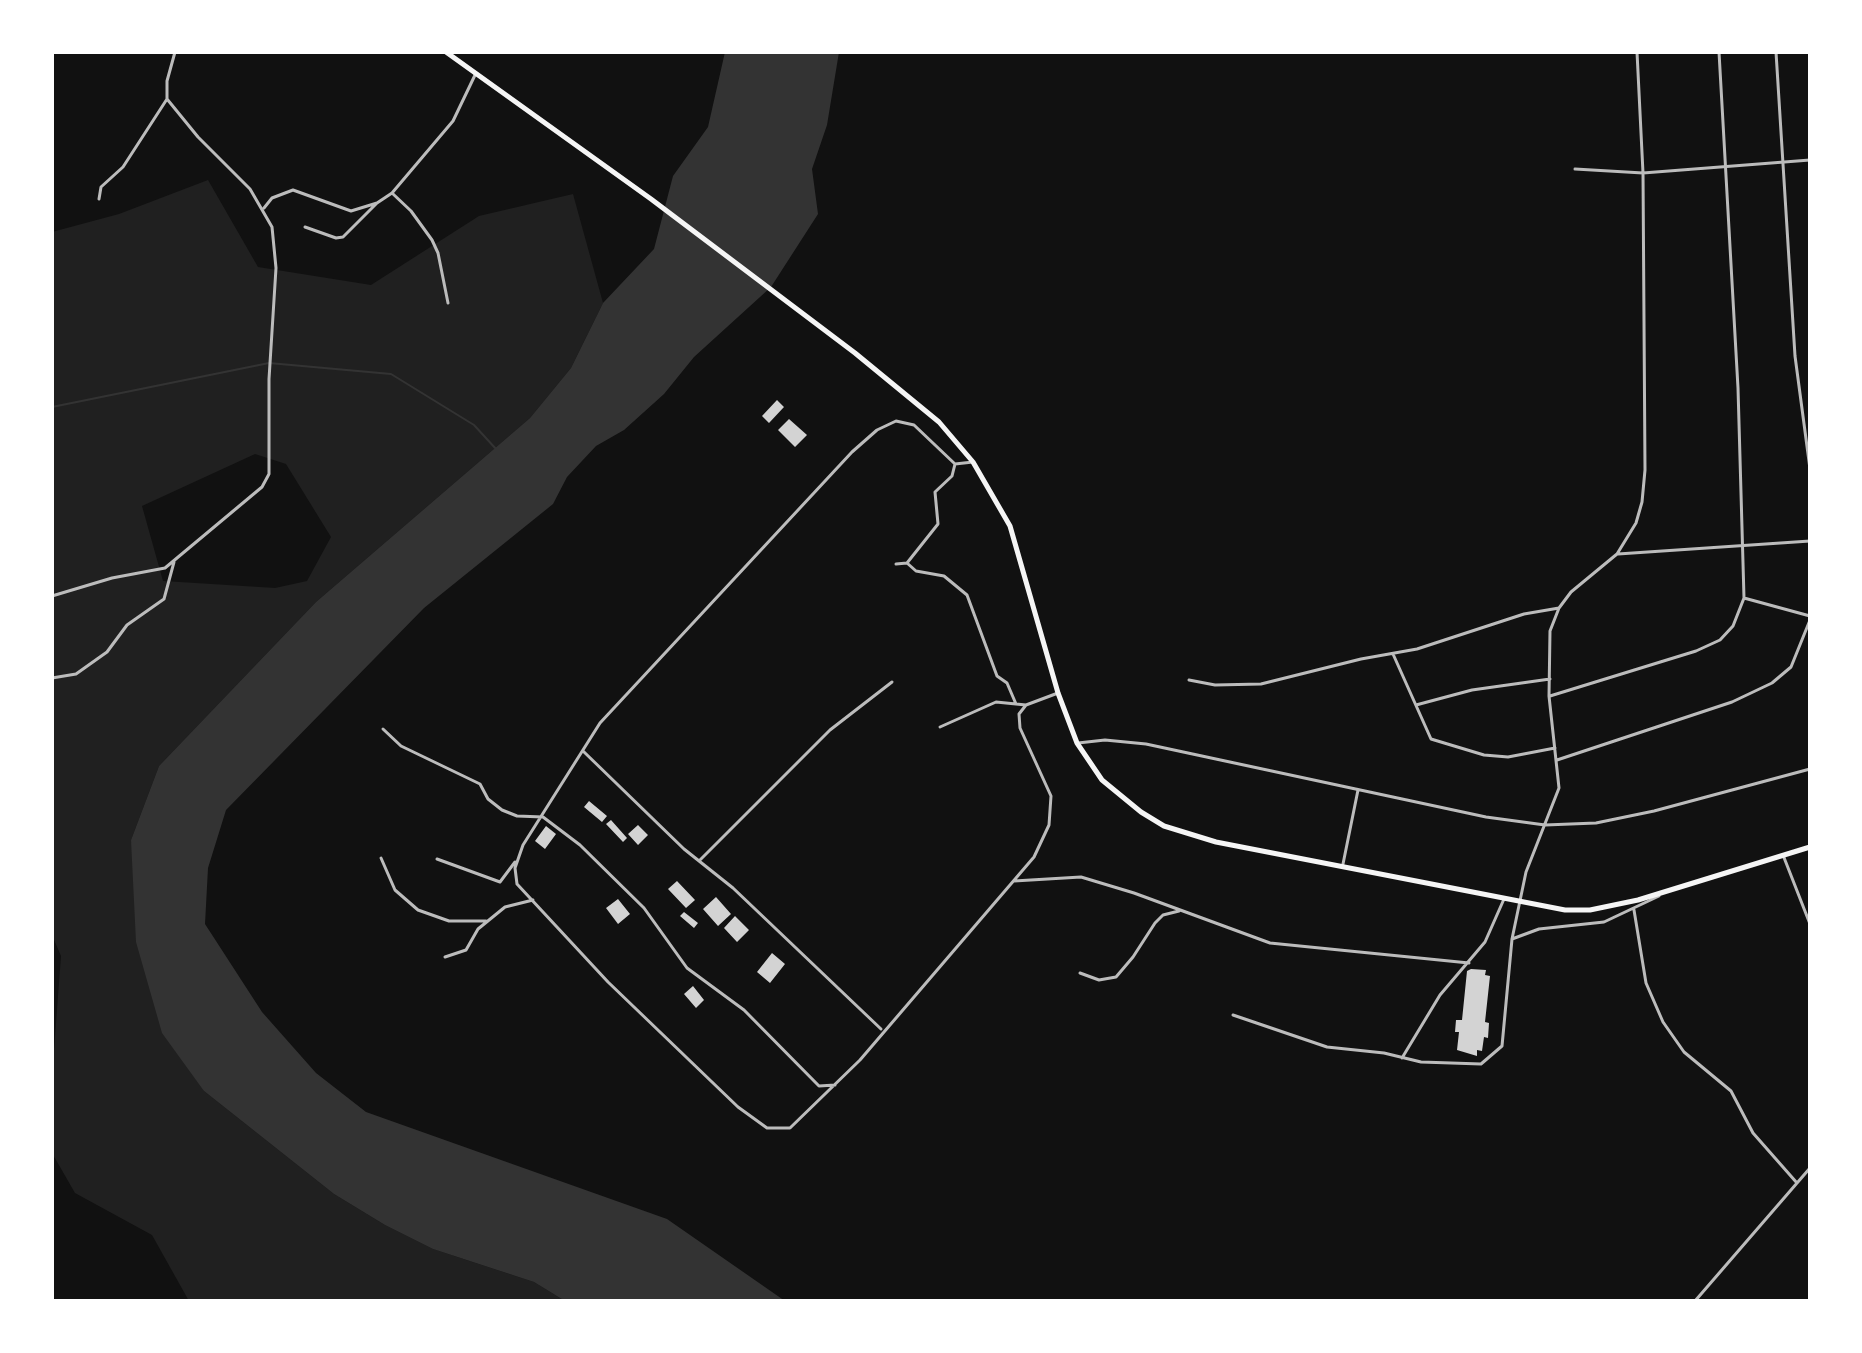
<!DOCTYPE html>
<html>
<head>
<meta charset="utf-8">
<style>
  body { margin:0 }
  #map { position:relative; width:1862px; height:1353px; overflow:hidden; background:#111; font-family:Ubuntu,sans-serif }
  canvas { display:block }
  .frame { position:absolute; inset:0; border:54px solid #fff; pointer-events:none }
</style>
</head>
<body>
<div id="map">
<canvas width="1862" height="1353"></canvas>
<div class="frame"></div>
</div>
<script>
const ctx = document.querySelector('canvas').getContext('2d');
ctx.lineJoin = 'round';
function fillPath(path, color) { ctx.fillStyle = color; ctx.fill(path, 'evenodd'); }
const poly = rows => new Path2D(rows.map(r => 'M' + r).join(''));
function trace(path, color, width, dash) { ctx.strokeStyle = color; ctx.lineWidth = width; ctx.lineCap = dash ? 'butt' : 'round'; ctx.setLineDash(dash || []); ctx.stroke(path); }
const green = poly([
  [208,180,258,267,371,285,479,216,573,194,603,303,571,368,530,418,316,602,159,766,131,840,204,1091,334,1194,385,1225,433,1249,534,1282,565,1301,189,1301,152,1235,75,1193,52,1153,52,1077,61,956,52,935,52,232,119,214],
  [255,454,286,464,331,537,307,581,275,588,163,581,142,506]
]);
const water = poly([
  [725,52,839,52,827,125,812,169,818,214,771,287,694,357,664,394,624,430,596,446,567,477,553,504,424,608,226,810,208,868,205,924,262,1012,316,1073,366,1112,667,1219,785,1301,565,1301,534,1282,433,1249,385,1225,334,1194,204,1091,162,1033,136,942,131,840,159,766,316,602,530,418,571,368,603,303,654,249,673,176,708,127]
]);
const stream = poly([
  [52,407,269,363,391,374,474,425,496,449]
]);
const building = poly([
  [777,400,784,407,769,423,762,416],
  [789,419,807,435,795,447,778,430],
  [589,801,607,816,602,822,584,807],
  [611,820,627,838,623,842,606,824],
  [638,825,648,835,638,845,628,834],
  [546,826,556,834,545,849,535,841],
  [677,881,695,900,686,908,668,889],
  [716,897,731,914,718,926,703,909],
  [618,899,630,914,618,924,606,908],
  [684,912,698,923,694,928,680,916],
  [735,916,749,930,737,942,724,928],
  [772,953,785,964,770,983,757,972],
  [1471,969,1486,970,1485,975,1490,976,1485,1022,1489,1023,1488,1038,1484,1037,1482,1051,1477,1050,1477,1056,1457,1050,1459,1032,1455,1032,1456,1020,1462,1020,1467,971],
  [693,986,704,1000,696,1008,684,994]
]);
const minor = poly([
  [1719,52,1738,388,1744,598,1810,616],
  [1776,52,1795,356,1810,469],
  [1575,169,1643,173,1810,160],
  [392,193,411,211,432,240,438,253,448,303],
  [99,199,101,187,123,167,167,99],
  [264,208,272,198,293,190,351,211,377,203,392,193,453,121,476,73],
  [305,227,336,238,343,237,377,203],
  [973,462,955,464,914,425,896,421,877,430,852,452,600,723,523,845,515,868,517,884,608,982,738,1107,767,1128,790,1128,860,1060,1034,857,1049,825,1051,796,1020,728,1019,714,1026,705,1058,693],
  [1618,554,1810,541],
  [907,563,916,571,944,576,967,595,997,676,1007,683,1016,704],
  [896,564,907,563,938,524,935,492,952,476,955,464],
  [52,596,112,578,165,568,262,487,269,474,269,379,276,268,272,227,250,189,198,137,167,99,167,81,175,52],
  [1393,654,1431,739,1484,755,1508,757,1555,748],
  [52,678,76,674,107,652,127,625,164,599,174,562],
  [1189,680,1215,685,1261,684,1361,659,1417,649,1524,614,1559,608],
  [1550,696,1696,651,1720,640,1733,626,1744,598],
  [1416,705,1472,690,1550,679],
  [940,727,996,702,1026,705],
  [383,729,401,746,480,784,488,799,502,810,517,816,543,817,580,845,644,908,687,968,744,1010,819,1086,835,1085],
  [1078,743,1105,740,1146,744,1486,817,1545,825,1596,823,1654,811,1810,769],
  [583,751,684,849,733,888,881,1029],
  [1557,760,1732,702,1772,683,1791,667,1810,620],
  [1783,855,1810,924],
  [381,858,395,890,418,910,449,921,486,921],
  [437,859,500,882,515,862],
  [700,860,830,730,892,682],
  [1343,864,1358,790],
  [1014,881,1081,877,1134,893,1270,943,1469,963],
  [1634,910,1646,983,1663,1022,1684,1052,1731,1091,1753,1133,1797,1183],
  [1512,939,1539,929,1604,922,1659,896],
  [445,957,466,950,478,929,505,907,533,900],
  [1080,973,1099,980,1116,977,1133,957,1155,923,1163,915,1179,911],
  [1233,1015,1327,1047,1384,1053,1421,1062,1481,1064,1502,1046,1512,939,1526,872,1559,788,1549,696,1550,631,1559,608,1571,592,1617,554,1636,523,1642,502,1645,470,1643,173,1637,52],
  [1402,1058,1440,995,1485,942,1504,899],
  [1695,1301,1810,1168]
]);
const trunk = poly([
  [446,52,651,199,855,353,939,422,973,462,1010,526,1058,693,1077,743,1102,780,1141,812,1164,826,1216,842,1565,910,1590,910,1638,900,1810,847]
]);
fillPath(green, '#202020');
fillPath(water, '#333');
trace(stream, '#333', 2);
fillPath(building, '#d3d3d3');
trace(minor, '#bcbcbc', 3);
trace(trunk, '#f5f5f5', 5);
</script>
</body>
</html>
